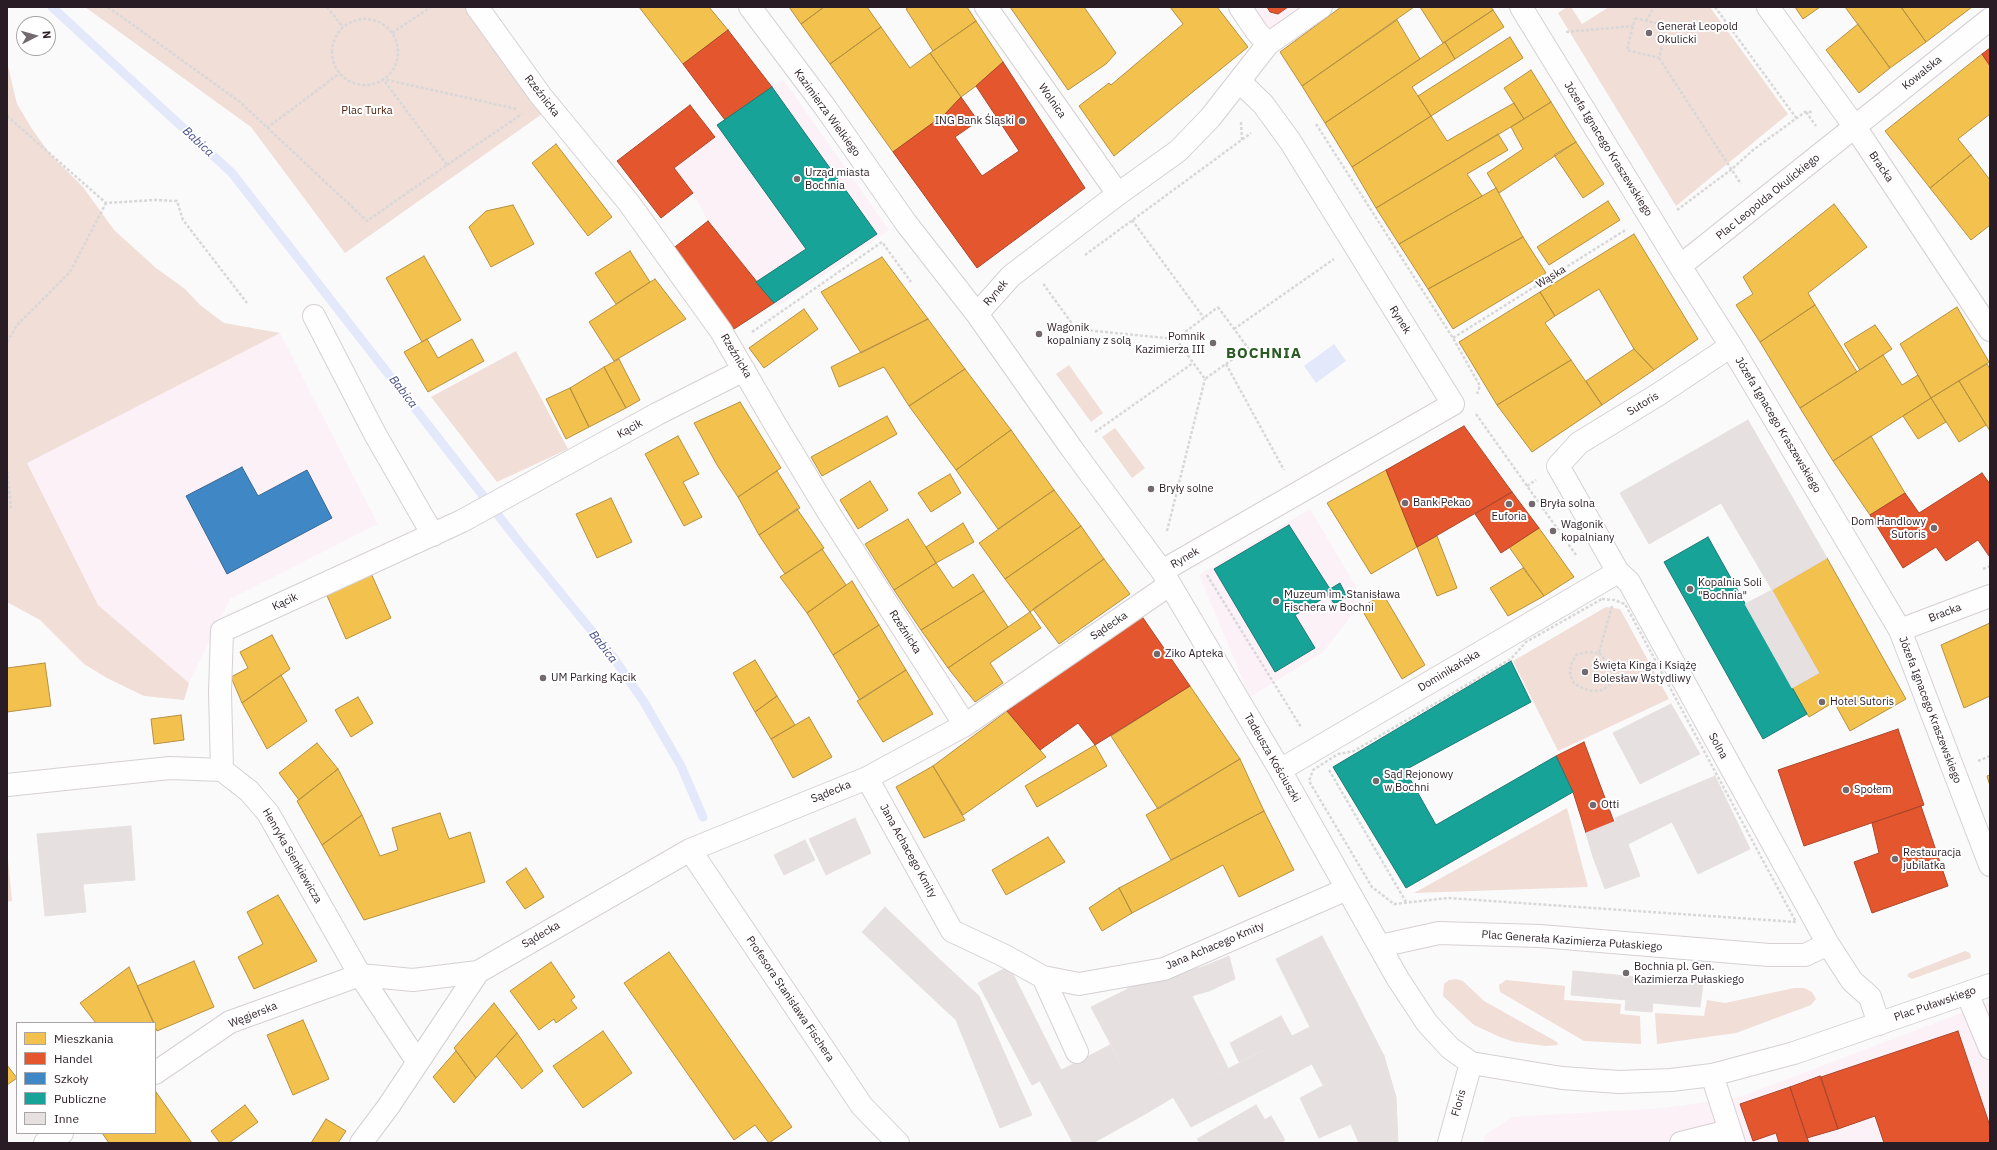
<!DOCTYPE html>
<html>
<head>
<meta charset="utf-8">
<style>
  body { margin:0 }
  #map { position:relative; width:1997px; height:1150px; overflow:hidden; background:#fafafa; font-family:"IBM Plex Sans",sans-serif }
  canvas { display:block }
  .frame { position:absolute; inset:0; border:8px solid #291c24; pointer-events:none }
  .legend { position:absolute; left:16px; top:1022px; width:140px; height:112px; box-sizing:border-box; background:#fff; border:1px solid #a9a4a7; margin:0; padding:5px 7px; list-style:none; font-size:12px; color:#291c24 }
  .legend li { display:flex; align-items:center; gap:8px; height:20px }
  .legend b { width:20px; border:1px solid #a9a4a7 }
  .north { position:absolute; left:16px; top:16px; width:40px; height:40px; box-sizing:border-box; background:#fff; border:1px solid #a9a4a7; border-radius:50%; rotate:84deg; font-size:11px; font-weight:700; line-height:16px; text-align:center; color:#291c24 }
  .north::after { content:''; display:block; margin:auto; width:14px; height:18px; background:#726a6f; clip-path:polygon(50% 0,100% 100%,50% 72%,0 100%) }
</style>
</head>
<body>
<div id="map">
<canvas width="1997" height="1150"></canvas>
<div class="frame"></div>
<ul class="legend">
<li><b style="height:11px;background:#f2c14e"></b>Mieszkania</li>
<li><b style="height:11px;background:#e4572e"></b>Handel</li>
<li><b style="height:11px;background:#3f88c5"></b>Szkoły</li>
<li><b style="height:11px;background:#17a398"></b>Publiczne</li>
<li><b style="height:11px;background:#e7e0e1"></b>Inne</li>
</ul>
<div class="north">N</div>
</div>
<script>
const ctx = document.querySelector('canvas').getContext('2d');
ctx.lineJoin = 'round';
function fillPath(path, color) { ctx.fillStyle = color; ctx.fill(path, 'evenodd'); }
const poly = rows => new Path2D(rows.map(r => 'M' + r).join(''));
function trace(path, color, width, dash) { ctx.strokeStyle = color; ctx.lineWidth = width; ctx.lineCap = dash ? 'butt' : 'round'; ctx.setLineDash(dash || []); ctx.stroke(path); }
function write(font, color, halo, rows, align = 'center') {
  ctx.font = font + ' "IBM Plex Sans",sans-serif'; ctx.lineWidth = 4; ctx.setLineDash([]); ctx.textBaseline = 'middle'; ctx.strokeStyle = halo; ctx.fillStyle = color; for (const [text, x, y, turn = 0] of rows) {
    ctx.save(); ctx.translate(x, y); ctx.rotate((+turn || 0) * Math.PI / 180); ctx.textAlign = isNaN(turn) ? turn : align; if (halo) ctx.strokeText(text, 0, 0); ctx.fillText(text, 0, 0); ctx.restore();
  }
}
const built = poly([
  [1253,7,1305,7,1269,33],
  [783,79,889,230,777,307,708,221,693,193,674,168,715,137,717,125],
  [280,333,378,524,230,599,189,683,98,605,26,463],
  [1310,509,1364,600,1323,652,1250,697,1199,575],
  [1990,1002,1990,1143,1483,1143,1485,1135,1512,1117,1664,1108,1740,1097]
]);
const green = poly([
  [85,7,466,7,542,114,345,253,251,127],
  [1567,7,1571,7,1582,24,1609,7,1710,7,1788,114,1676,206,1558,13],
  [7,62,17,104,32,129,50,154,83,187,114,230,156,268,185,289,200,305,224,323,280,333,27,463,98,605,189,683,184,700,144,696,107,678,84,664,40,620,7,602],
  [516,351,568,449,497,482,431,397],
  [1069,365,1103,413,1091,422,1056,374],
  [1115,428,1145,468,1132,478,1102,437],
  [1606,607,1620,609,1669,699,1558,751,1513,661],
  [1567,808,1588,887,1414,893],
  [7,849,12,901,7,902],
  [1965,951,1970,953,1971,958,1912,979,1907,976,1909,973],
  [1456,979,1463,981,1484,1001,1557,1042,1558,1045,1546,1046,1515,1042,1500,1037,1474,1025,1443,996,1444,984,1449,980],
  [1506,980,1565,986,1564,1000,1621,1004,1620,1014,1640,1016,1641,1044,1584,1041,1500,992,1499,985],
  [1794,988,1804,988,1812,992,1816,999,1811,1005,1736,1033,1657,1044,1655,1013,1704,1016,1707,1000,1725,1003]
]);
const water = poly([
  [1334,344,1346,361,1316,383,1304,366]
]);
const homes = poly([
  [639,7,709,7,728,30,683,64,639,7],
  [789,7,824,7,801,24,789,7],
  [824,7,867,7,881,27,830,64,801,24,824,7],
  [909,7,967,7,976,21,933,51,906,9,909,7],
  [1010,7,1084,7,1116,53,1106,64,1068,90,1010,7],
  [1170,7,1217,7,1248,47,1114,156,1079,106,1109,83,1111,85,1183,24,1170,7],
  [1341,7,1414,7,1302,86,1280,52,1341,7],
  [1420,7,1491,7,1493,10,1443,43,1420,7],
  [1795,7,1820,7,1803,19,1795,7],
  [1845,7,1901,7,1926,42,1890,68,1845,7],
  [1901,7,1972,7,1926,42,1901,7],
  [1493,10,1504,27,1455,59,1445,42,1493,10],
  [1397,20,1420,59,1325,123,1302,86,1397,20],
  [976,21,1003,62,976,86,961,97,930,53,976,21],
  [1858,24,1890,68,1859,93,1826,50,1858,24],
  [881,27,910,68,930,53,961,97,945,114,893,152,830,64,881,27],
  [1510,37,1523,58,1431,116,1418,96,1510,37],
  [1445,42,1455,59,1412,87,1431,116,1352,167,1325,123,1445,42],
  [1982,54,1990,66,1990,114,1958,139,1971,155,1930,188,1885,131,1982,54],
  [1531,70,1551,102,1524,119,1504,88,1531,70],
  [1551,102,1576,142,1499,193,1487,173,1523,149,1511,127,1551,102],
  [1514,103,1524,119,1376,208,1352,167,1431,116,1447,141,1514,103],
  [1498,134,1508,150,1467,174,1482,196,1399,244,1376,208,1498,134],
  [1576,142,1604,184,1583,198,1554,155,1576,142],
  [556,144,612,217,588,236,532,163,556,144],
  [1971,155,1990,180,1990,225,1971,240,1930,188,1971,155],
  [1496,188,1523,237,1428,289,1399,244,1496,188],
  [1608,201,1620,220,1549,265,1537,247,1608,201],
  [1834,204,1867,247,1808,293,1815,305,1760,342,1736,305,1753,294,1743,277,1834,204],
  [513,205,534,244,491,267,469,227,486,211,513,205],
  [1634,234,1698,339,1654,370,1634,349,1599,289,1555,316,1540,292,1634,234],
  [1523,237,1546,273,1453,329,1428,289,1523,237],
  [630,251,650,282,616,304,595,273,630,251],
  [424,256,461,320,422,342,386,278,424,256],
  [882,257,928,319,861,353,821,292,882,257],
  [655,279,686,319,614,361,589,322,655,279],
  [1540,292,1555,316,1545,323,1571,360,1497,405,1459,342,1540,292],
  [1815,305,1857,372,1800,408,1760,342,1815,305],
  [1957,307,1989,362,1931,398,1900,344,1957,307],
  [804,309,818,329,764,368,749,348,804,309],
  [928,319,965,369,909,406,884,367,839,387,831,367,928,319],
  [1875,325,1892,349,1860,370,1844,344,1875,325],
  [427,339,438,358,472,339,484,361,428,392,404,352,427,339],
  [1634,349,1654,370,1602,405,1586,381,1634,349],
  [1883,355,1902,385,1918,375,1931,398,1833,461,1800,408,1883,355],
  [619,359,640,400,626,408,604,367,619,359],
  [1571,360,1602,405,1532,452,1497,405,1571,360],
  [1987,364,1990,369,1990,431,1959,381,1987,364],
  [604,367,626,408,589,427,570,388,604,367],
  [965,369,1011,430,956,470,909,406,965,369],
  [1959,381,1986,425,1959,442,1931,398,1959,381],
  [570,388,589,427,566,439,546,399,570,388],
  [1931,398,1946,422,1918,439,1903,416,1931,398],
  [740,402,781,468,738,497,717,465,694,423,740,402],
  [887,416,897,434,822,476,811,457,887,416],
  [1011,430,1054,490,998,529,956,470,1011,430],
  [678,436,699,474,683,482,702,517,684,526,645,454,678,436],
  [1871,436,1905,493,1870,515,1833,461,1871,436],
  [1386,470,1417,547,1371,574,1327,503,1386,470],
  [777,471,800,508,759,535,738,497,777,471],
  [950,474,961,493,931,512,918,493,950,474],
  [870,481,888,510,858,529,840,500,870,481],
  [1054,490,1081,526,1005,579,979,543,1054,490],
  [611,498,632,542,597,558,576,514,611,498],
  [797,509,824,548,785,574,759,535,797,509],
  [908,519,936,563,894,590,865,544,908,519],
  [963,523,974,542,936,563,926,547,963,523],
  [1081,526,1104,559,1030,612,1005,579,1081,526],
  [1539,528,1574,577,1544,596,1509,547,1539,528],
  [1437,536,1457,588,1437,596,1417,547,1437,536],
  [822,549,846,585,807,613,780,577,822,549],
  [1827,558,1906,699,1850,731,1834,702,1809,717,1792,688,1819,673,1772,590,1827,558],
  [1104,559,1130,594,1059,644,1033,609,1104,559],
  [936,563,953,588,973,574,984,591,921,630,894,590,936,563],
  [1523,568,1544,596,1508,616,1490,588,1523,568],
  [370,571,391,618,346,639,325,591,370,571],
  [852,581,879,625,833,655,807,613,852,581],
  [984,591,1008,627,948,668,921,630,984,591],
  [1383,594,1425,665,1402,679,1361,608,1383,594],
  [1030,612,1041,628,990,663,1003,683,975,702,948,668,1030,612],
  [1990,623,1990,696,1964,708,1941,645,1990,623],
  [879,625,906,670,860,700,833,655,879,625],
  [272,635,290,669,242,703,231,677,248,668,240,652,272,635],
  [755,660,777,696,755,712,733,673,755,660],
  [45,663,51,706,7,712,7,668,45,663],
  [906,670,933,714,883,742,857,701,906,670],
  [281,675,307,721,267,749,242,703,281,675],
  [1190,686,1240,759,1158,809,1111,736,1190,686],
  [777,696,795,725,771,739,755,712,777,696],
  [358,697,373,723,351,737,335,710,358,697],
  [1007,711,1046,757,963,815,933,766,1007,711],
  [181,715,184,740,154,744,151,719,181,715],
  [809,717,832,757,793,778,771,739,809,717],
  [317,743,338,769,299,800,279,773,317,743],
  [1095,745,1107,766,1037,807,1025,786,1095,745],
  [1240,759,1264,811,1171,860,1146,815,1240,759],
  [933,766,965,820,924,838,896,787,933,766],
  [338,769,362,815,322,845,297,801,338,769],
  [1990,775,1990,786,1987,776,1990,775],
  [1264,811,1294,870,1239,897,1223,865,1132,913,1119,888,1264,811],
  [440,813,449,839,470,832,485,882,364,920,322,845,362,815,380,856,398,850,392,828,440,813],
  [1048,837,1065,862,1006,895,992,870,1048,837],
  [526,868,544,897,525,909,506,882,526,868],
  [1119,888,1132,913,1102,931,1089,908,1119,888],
  [278,895,317,961,254,989,238,957,263,944,247,912,278,895],
  [669,952,792,1127,769,1143,755,1125,734,1140,624,983,669,952],
  [194,961,214,1007,157,1031,137,986,194,961],
  [551,962,575,997,571,1000,577,1008,556,1023,554,1019,539,1030,510,991,551,962],
  [129,967,154,1023,96,1023,80,1003,129,967],
  [494,1003,517,1033,476,1078,454,1048,494,1003],
  [303,1020,329,1079,293,1095,267,1035,303,1020],
  [603,1031,632,1073,583,1108,553,1066,603,1031],
  [517,1033,543,1071,522,1089,496,1056,517,1033],
  [456,1051,476,1078,454,1103,433,1077,456,1051],
  [7,1065,17,1078,7,1085,7,1065],
  [156,1092,192,1143,109,1143,102,1133,155,1133,156,1092],
  [245,1105,258,1122,229,1143,220,1143,211,1131,245,1105],
  [326,1119,346,1131,338,1143,311,1143,326,1119]
]);
const shops = poly([
  [1267,7,1288,7,1278,14,1270,12,1267,7],
  [728,30,772,87,725,120,683,64,728,30],
  [1990,48,1990,66,1982,54,1990,48],
  [1003,62,1085,188,977,268,893,152,945,114,961,97,978,121,955,137,982,176,1019,151,976,86,1003,62],
  [690,105,715,137,674,168,693,193,661,218,617,161,690,105],
  [708,221,774,303,734,329,671,250,708,221],
  [1464,426,1512,492,1417,547,1386,470,1464,426],
  [1982,473,1990,484,1990,555,1989,556,1978,540,1946,561,1936,547,1903,568,1870,515,1905,493,1919,513,1982,473],
  [1512,492,1539,528,1501,553,1475,514,1512,492],
  [1141,615,1190,686,1095,745,1078,723,1040,750,1007,711,1141,615],
  [1898,729,1924,805,1804,846,1778,770,1898,729],
  [1584,742,1614,822,1586,833,1573,792,1556,756,1584,742],
  [1921,806,1948,886,1872,913,1854,862,1879,853,1872,823,1921,806],
  [1958,1031,1990,1126,1990,1143,1884,1143,1875,1116,1838,1129,1821,1077,1958,1031],
  [1820,1076,1838,1129,1807,1138,1790,1087,1820,1076],
  [1790,1087,1809,1143,1779,1143,1776,1133,1753,1141,1740,1104,1790,1087]
]);
const schools = poly([
  [242,467,258,496,307,470,332,518,227,574,186,496,242,467]
]);
const public = poly([
  [772,87,877,234,774,303,756,282,806,249,717,125,772,87],
  [1289,525,1330,589,1340,583,1347,597,1334,604,1329,595,1295,615,1315,648,1275,672,1214,569,1289,525],
  [1708,537,1807,714,1763,739,1664,562,1708,537],
  [1511,661,1531,702,1405,770,1436,825,1556,756,1573,792,1406,888,1333,767,1511,661]
]);
const stream = poly([
  [52,7,232,173,519,542,613,657,644,702,681,766,703,817]
]);
const building = poly([
  [1748,420,1827,558,1772,590,1721,503,1649,544,1620,493,1748,420],
  [1772,590,1819,673,1792,688,1745,604,1772,590],
  [1671,704,1700,754,1640,784,1613,733,1671,704],
  [1715,776,1750,849,1698,874,1672,822,1628,844,1615,818,1715,776],
  [855,818,871,853,826,875,809,839,855,818],
  [1616,821,1628,844,1593,857,1586,833,1616,821],
  [131,826,135,880,83,884,86,912,45,916,37,834,131,826],
  [805,840,815,860,784,875,774,855,805,840],
  [1628,844,1640,876,1605,889,1593,857,1628,844],
  [885,907,937,957,911,978,862,932,885,907],
  [1322,936,1357,1003,1310,1027,1276,959,1322,936],
  [1229,956,1235,979,1209,991,1139,1011,1127,988,1202,967,1229,956],
  [937,957,979,996,1032,1115,1000,1128,956,1020,911,978,937,957],
  [1009,966,1061,1070,1032,1085,978,983,1009,966],
  [1573,971,1703,983,1700,1007,1653,1003,1652,1012,1625,1010,1626,1000,1571,995,1573,971],
  [1128,989,1182,1092,1147,1113,1091,1007,1128,989],
  [1192,996,1228,1068,1182,1092,1139,1011,1192,996],
  [1357,1003,1384,1056,1323,1085,1296,1034,1357,1003],
  [1281,1016,1292,1036,1239,1062,1230,1043,1281,1016],
  [1296,1034,1312,1064,1191,1127,1173,1097,1296,1034],
  [1110,1045,1147,1113,1093,1143,1073,1143,1040,1081,1110,1045],
  [1384,1056,1396,1097,1398,1143,1359,1143,1332,1081,1384,1056],
  [1332,1081,1351,1124,1319,1138,1300,1098,1332,1081],
  [1256,1105,1265,1120,1226,1143,1200,1143,1197,1139,1256,1105],
  [1271,1116,1285,1140,1280,1143,1226,1143,1271,1116]
]);
const path = poly([
  [108,7,240,102,367,221,447,165,383,79,517,109],
  [327,7,343,27],
  [1715,7,1797,119],
  [1635,18,1667,26,1659,58,1627,50,1635,18],
  '332 52a33 33 0 1 1 66 0a33 33 0 1 1-66 0Z',
  [1646,21,1654,7],
  [1566,32,1633,26],
  [392,33,431,7],
  [1659,58,1741,184],
  [1806,112,1816,126],
  [7,116,106,203,155,200,177,201,183,220,247,303],
  [1241,122,1242,140],
  [1316,124,1453,338,1480,386,1477,394],
  [267,128,340,73],
  [447,165,522,114],
  [1677,210,1732,169,1753,150,1805,112,1812,112],
  [1132,220,1204,318],
  [1085,255,1251,133],
  [1045,284,1044,285,1076,329,1176,339],
  [1218,307,1248,348,1205,379,1176,339,1218,307],
  [1234,329,1334,259],
  [752,332,882,242,911,282],
  [1453,338,1627,229],
  [7,342,17,325,70,272,106,203],
  [1226,364,1284,470],
  [1476,414,1576,555],
  [1095,432,1193,363],
  [7,471,11,507,7,507],
  [1527,486,1536,480],
  [1167,531,1205,379],
  [1983,569,1990,566],
  [1207,575,1301,727],
  [1602,599,1614,600,1625,604,1796,922,1448,898,1394,904,1372,887,1309,781,1313,770,1338,754,1354,751,1511,659,1526,642,1602,599],
  [1599,653,1608,663,1611,671,1611,683,1603,690,1591,691,1580,687,1574,683,1570,675,1571,665,1576,655,1587,652,1599,653,1612,606],
  [1978,761,1990,756],
  [1329,770,1406,902]
]);
const minor = poly([
  [477,7,541,96,629,203,721,331,775,424,827,510,965,725],
  [750,7,825,107,906,223,977,314,1072,449,1162,571,1280,770,1398,979,1427,1023,1450,1048,1471,1063,1562,1078,1619,1082,1671,1080,1712,1075,1794,1053,1990,985],
  [986,7,1118,194],
  [1240,7,1257,32,1268,44],
  [1521,7,1680,266,1731,346,1900,630,1990,865],
  [1768,7,1855,127,1990,330],
  [1680,266,1990,19],
  [977,314,1011,276,1118,194,1178,151,1210,118,1268,44,1321,7],
  [314,316,375,434,433,535],
  [1731,346,1659,394,1579,443,1558,466,1618,572,1629,582,1828,944,1852,981,1870,997,1879,1024],
  [1162,571,1453,404,1290,141,1263,104,1240,82],
  [1900,630,1990,596],
  [222,770,220,692,222,631,462,521,657,414,744,370],
  [1280,770,1618,572],
  [867,778,952,931,1003,955,1043,977,1079,984,1164,969,1347,889],
  [7,785,170,768,222,770,249,791,268,813,360,975,417,1061],
  [690,850,862,1106,898,1143],
  [1380,946,1439,933,1540,936,1769,955,1805,955,1828,944],
  [1043,977,1077,1052],
  [1967,993,1990,1048],
  [155,1073,230,1022,360,975,413,980,478,972,690,850,867,778,965,725,1169,585],
  [1712,1075,1734,1143],
  [45,1143,62,1133],
  [361,1143,388,1107,478,972],
  [1449,1143,1471,1063],
  [1681,1143,1729,1131]
]);
const markers = [
  [1649,33,4,"#726a6f"],
  [1022,121,4,"#726a6f"],
  [797,179,4,"#726a6f"],
  [1039,334,4,"#726a6f"],
  [1213,343,4,"#726a6f"],
  [1151,489,4,"#726a6f"],
  [1405,503,4,"#726a6f"],
  [1509,504,4,"#726a6f"],
  [1532,504,4,"#726a6f"],
  [1934,528,4,"#726a6f"],
  [1553,531,4,"#726a6f"],
  [1690,589,4,"#726a6f"],
  [1276,601,4,"#726a6f"],
  [1157,654,4,"#726a6f"],
  [1585,672,4,"#726a6f"],
  [543,678,4,"#726a6f"],
  [1822,702,4,"#726a6f"],
  [1376,781,4,"#726a6f"],
  [1846,790,4,"#726a6f"],
  [1593,805,4,"#726a6f"],
  [1895,859,4,"#726a6f"],
  [1626,973,4,"#726a6f"]
];
const poiNames = [
  ["Generał Leopold",1657,27],
  ["Okulicki",1657,40],
  ["ING Bank Śląski",1014,121,"right"],
  ["Urząd miasta",805,173],
  ["Bochnia",805,186],
  ["Wagonik",1047,328],
  ["kopalniany z solą",1047,341],
  ["Pomnik",1205,337,"right"],
  ["Kazimierza III",1205,350,"right"],
  ["Bryły solne",1159,489],
  ["Bank Pekao",1413,503],
  ["Bryła solna",1540,504],
  ["Euforia",1509,517,"center"],
  ["Dom Handlowy",1926,522,"right"],
  ["Sutoris",1926,535,"right"],
  ["Wagonik",1561,525],
  ["kopalniany",1561,538],
  ["Kopalnia Soli",1698,583],
  ["\"Bochnia\"",1698,596],
  ["Muzeum im. Stanisława",1284,595],
  ["Fischera w Bochni",1284,608],
  ["Ziko Apteka",1165,654],
  ["Święta Kinga i Książę",1593,666],
  ["Bolesław Wstydliwy",1593,679],
  ["UM Parking Kącik",551,678],
  ["Hotel Sutoris",1830,702],
  ["Sąd Rejonowy",1384,775],
  ["w Bochni",1384,788],
  ["Społem",1854,790],
  ["Otti",1601,805],
  ["Restauracja",1903,853],
  ["jubilatka",1903,866],
  ["Bochnia pl. Gen.",1634,967],
  ["Kazimierza Pułaskiego",1634,980]
];
const streetNames = [
  ["Kowalska",1922,73,-39],
  ["Rzeźnicka",542,96,52],
  ["Wolnica",1052,101,55],
  ["Kazimierza Wielkiego",827,113,54],
  ["Józefa Ignacego Kraszewskiego",1608,149,58],
  ["Bracka",1881,167,56],
  ["Plac Leopolda Okulickiego",1768,197,-39],
  ["Wąska",1551,277,-32],
  ["Rynek",996,293,-49],
  ["Rynek",1400,320,58],
  ["Rzeźnicka",736,356,59],
  ["Sutoris",1643,404,-31],
  ["Józefa Ignacego Kraszewskiego",1778,425,59],
  ["Kącik",630,429,-29],
  ["Rynek",1185,558,-30],
  ["Kącik",285,602,-25],
  ["Bracka",1945,613,-21],
  ["Sądecka",1109,626,-34],
  ["Rzeźnicka",905,632,57],
  ["Dominikańska",1449,671,-31],
  ["Józefa Ignacego Kraszewskiego",1930,710,69],
  ["Solna",1718,746,61],
  ["Tadeusza Kościuszki",1272,758,60],
  ["Sądecka",831,792,-22],
  ["Jana Achacego Kmity",908,851,61],
  ["Henryka Sienkiewicza",292,856,60],
  ["Sądecka",541,935,-30],
  ["Plac Generała Kazimierza Pułaskiego",1572,941,4],
  ["Jana Achacego Kmity",1215,946,-23],
  ["Profesora Stanisława Fischera",790,999,56],
  ["Plac Puławskiego",1935,1004,-19],
  ["Węgierska",253,1015,-22],
  ["Floris",1459,1103,-74]
];
const parkNames = [
  ["Plac Turka",367,111]
];
const waterNames = [
  ["Babica",198,142,43],
  ["Babica",403,392,52],
  ["Babica",603,647,52]
];
const districtNames = [
  ["BOCHNIA",1264,354]
];
fillPath(built, '#fbf1f7');
fillPath(green, '#f0ded7');
fillPath(water, '#e3e8fb');
fillPath(homes, '#f2c14e');
trace(homes, '#b69041', 1);
fillPath(shops, '#e4572e');
trace(shops, '#ac452b', 1);
fillPath(schools, '#3f88c5');
trace(schools, '#386895', 1);
fillPath(public, '#17a398');
trace(public, '#1c7a75', 1);
trace(stream, '#e3e8fb', 9);
fillPath(building, '#e7e0e1');
trace(building, '#e7e0e0', 1);
trace(minor, '#d6d0d4', 24);
trace(path, '#d8d8d8', 2.5, [3, 2]);
trace(minor, '#fefefe', 22);
for (const [x, y, r, color] of markers) { const dot = new Path2D(); dot.arc(x, y, r, 0, 2 * Math.PI); ctx.fillStyle = color; ctx.fill(dot); trace(dot, '#fff', 1.5); }
write('11px', '#291c24', '#fff', poiNames, 'left');
write('11px', '#291c24', '#fff', streetNames);
write('11px', '#4d200a', '#fff', parkNames);
write('italic 12px', '#464f88', '#fff', waterNames);
ctx.letterSpacing = '1px';
write('bold 15px', '#2a5b24', '#fff', districtNames);
ctx.letterSpacing = '0px';
</script>
</body>
</html>
